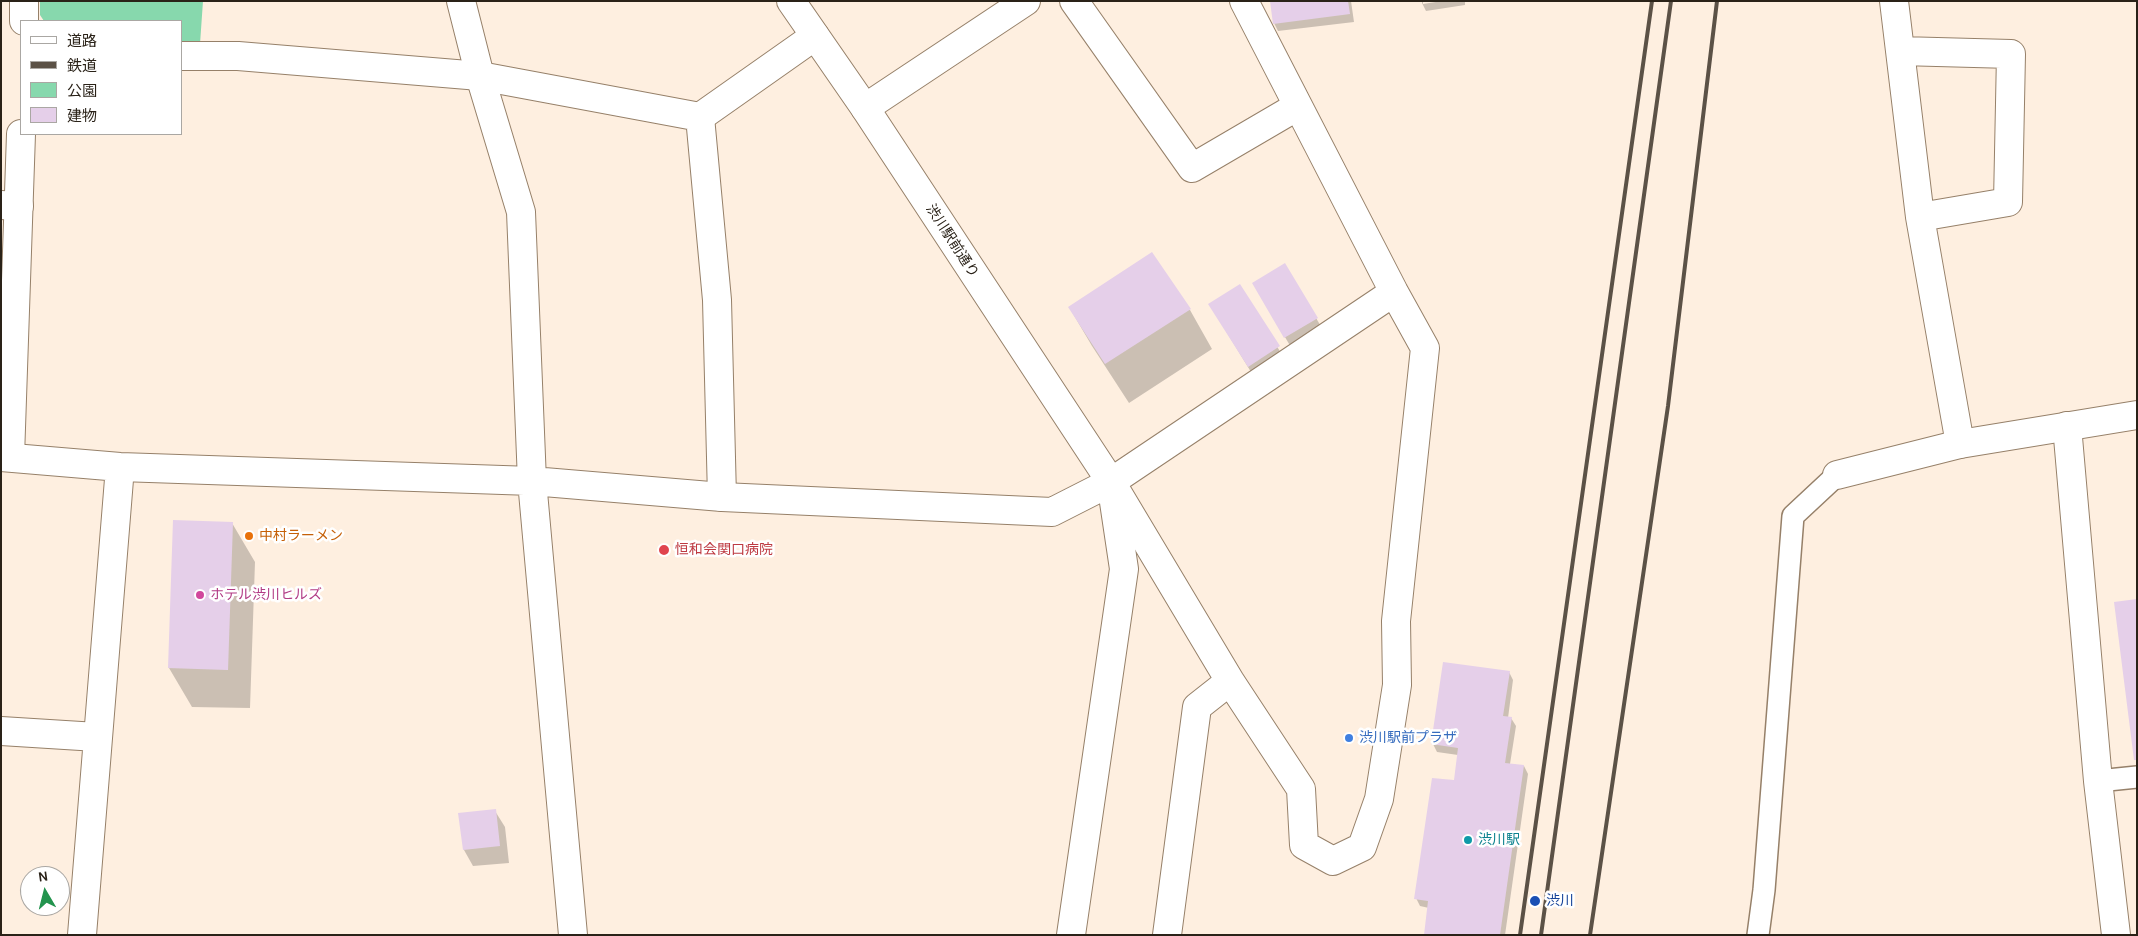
<!DOCTYPE html>
<html>
<head>
<meta charset="utf-8">
<style>
  body { margin:0 }
  #map { position:relative; width:2138px; height:936px; overflow:hidden; background:#feefe0; font-family:Karla,"Noto Sans JP",sans-serif }
  canvas { display:block }
  .frame { position:absolute; inset:0; border:2px solid #2a2218; pointer-events:none }
  .legend { position:absolute; left:20px; top:20px; width:162px; height:115px; box-sizing:border-box; background:#fff; border:1px solid #aaa7a3; margin:0; padding:6px 9px; list-style:none; font-size:15px; color:#2a2218 }
  .legend li { display:flex; align-items:center; gap:10px; height:25px }
  .legend b { width:25px; border:1px solid #aaa7a3 }
  .north { position:absolute; left:20px; top:866px; width:50px; height:50px; box-sizing:border-box; background:#fff; border:1px solid #aaa7a3; border-radius:50%; rotate:352deg; font-size:14px; font-weight:700; line-height:20px; text-align:center; color:#2a2218 }
  .north::after { content:''; display:block; margin:auto; width:18px; height:22px; background:#23944e; clip-path:polygon(50% 0,100% 100%,50% 72%,0 100%) }
</style>
</head>
<body>
<div id="map">
<canvas width="2138" height="936"></canvas>
<div class="frame"></div>
<ul class="legend">
<li><b style="height:6px;background:#fff"></b>道路</li>
<li><b style="height:6px;background:#5b5146"></b>鉄道</li>
<li><b style="height:14px;background:#87d8ad"></b>公園</li>
<li><b style="height:14px;background:#e5cfe9"></b>建物</li>
</ul>
<div class="north">N</div>
</div>
<script>
const ctx = document.querySelector('canvas').getContext('2d');
ctx.lineJoin = 'round';
function fillPath(path, color) { ctx.fillStyle = color; ctx.fill(path, 'evenodd'); }
const poly = rows => new Path2D(rows.map(r => 'M' + r).join(''));
function trace(path, color, width, dash) { ctx.strokeStyle = color; ctx.lineWidth = width; ctx.lineCap = dash ? 'butt' : 'round'; ctx.setLineDash(dash || []); ctx.stroke(path); }
function write(font, color, halo, rows, align = 'center') {
  ctx.font = font + ' Karla,"Noto Sans JP",sans-serif'; ctx.lineWidth = 5; ctx.setLineDash([]); ctx.textBaseline = 'middle'; ctx.strokeStyle = halo; ctx.fillStyle = color; for (const [text, x, y, turn = 0] of rows) {
    ctx.save(); ctx.translate(x, y); ctx.rotate((+turn || 0) * Math.PI / 180); ctx.textAlign = isNaN(turn) ? turn : align; if (halo) ctx.strokeText(text, 0, 0); ctx.fillText(text, 0, 0); ctx.restore();
  }
}
const green = poly([
  [40,1,203,1,200,44,181,44,181,21,44,21,40,15]
]);
const shadow = poly([
  [1271,1,1351,1,1354,22,1278,31,1274,23],
  [1422,1,1426,1,1423,2,1423,4,1442,1,1465,1,1465,5,1426,11,1422,3],
  [1285,265,1326,335,1295,354,1253,283],
  [1240,286,1292,371,1262,390,1210,305],
  [1069,307,1190,310,1212,349,1129,403,1092,346],
  [232,523,255,562,250,708,192,707,169,668],
  [1509,672,1513,680,1508,718,1511,718,1516,726,1510,764,1524,766,1528,774,1505,935,1425,935,1429,908,1420,906,1416,898,1455,782,1458,755,1437,752,1433,744],
  [495,811,505,827,509,863,473,866,464,850,460,814]
]);
const building = poly([
  [1270,1,1348,1,1350,14,1273,24],
  [1152,252,1191,309,1105,364,1068,307],
  [1285,263,1318,318,1284,338,1252,283],
  [1240,284,1280,346,1248,367,1208,304],
  [173,520,233,522,228,670,168,668],
  [2137,599,2137,760,2134,760,2114,602],
  [1443,662,1510,671,1503,716,1512,717,1505,763,1524,765,1500,935,1424,935,1428,901,1414,899,1432,778,1454,780,1458,748,1431,744],
  [496,809,500,846,463,850,458,813]
]);
const service = poly([
  [2098,781,2137,777],
  [1758,935,1764,890,1793,516,1837,475]
]);
const minor = poly([
  [461,1,480,76,521,212,532,481,573,935],
  [1074,1,1192,168,1298,106],
  [1894,1,1920,217,1960,444],
  [1900,51,2011,54,2008,202,1920,217],
  [865,108,1026,1],
  [700,117,815,36],
  [1,205,19,206],
  [2067,426,2098,781,2116,935],
  [1,457,120,467,532,481,722,497,1052,512,1111,482,1394,292],
  [1111,482,1230,681,1301,789,1304,845,1333,861,1362,847,1379,799,1397,685,1396,621,1425,348,1394,292,1244,1],
  [1,731,97,737],
  [82,935,120,467],
  [1167,935,1197,707,1230,681]
]);
const tertiary = poly([
  [24,1,24,21],
  [791,1,865,108,1111,482,1124,569,1071,935],
  [181,56,238,56,480,76,700,117,717,300,722,497],
  [10,457,21,134],
  [1837,475,1960,444,2137,415]
]);
const rail = poly([
  [1520,935,1652,1],
  [1541,935,1671,1],
  [1590,935,1668,406,1717,1]
]);
const markers = [
  [249,536,5,"#e8710a"],
  [664,550,6,"#e0444e"],
  [200,595,5,"#d1479c"],
  [1349,738,5,"#3f7fe0"],
  [1468,840,5,"#0f9aa8"],
  [1535,901,6,"#1a4fb4"]
];
const streetNames = [
  ["渋川駅前通り",952,241,57]
];
const foodNames = [
  ["中村ラーメン",259,536]
];
const healthNames = [
  ["恒和会関口病院",675,550]
];
const hotelNames = [
  ["ホテル渋川ヒルズ",210,595]
];
const shopNames = [
  ["渋川駅前プラザ",1359,738]
];
const cultureNames = [
  ["渋川駅",1478,840]
];
const transitNames = [
  ["渋川",1546,901]
];
fillPath(green, '#87d8ad');
fillPath(shadow, '#0003');
fillPath(building, '#e5cfe9');
trace(service, '#968069', 24);
trace(minor, '#968069', 30);
trace(tertiary, '#968069', 30);
trace(service, '#fff', 21);
trace(minor, '#fff', 28);
trace(tertiary, '#fff', 28);
trace(rail, '#5b5146', 4);
for (const [x, y, r, color] of markers) { const dot = new Path2D(); dot.arc(x, y, r, 0, 2 * Math.PI); ctx.fillStyle = color; ctx.fill(dot); trace(dot, '#fff', 2); }
write('14px', '#2a2218', '#fff', streetNames);
write('14px', '#c56008', '#fff', foodNames, 'left');
write('14px', '#be3a42', '#fff', healthNames, 'left');
write('14px', '#b23c85', '#fff', hotelNames, 'left');
write('14px', '#366cbe', '#fff', shopNames, 'left');
write('14px', '#0d838f', '#fff', cultureNames, 'left');
write('14px', '#164399', '#fff', transitNames, 'left');
</script>
</body>
</html>
